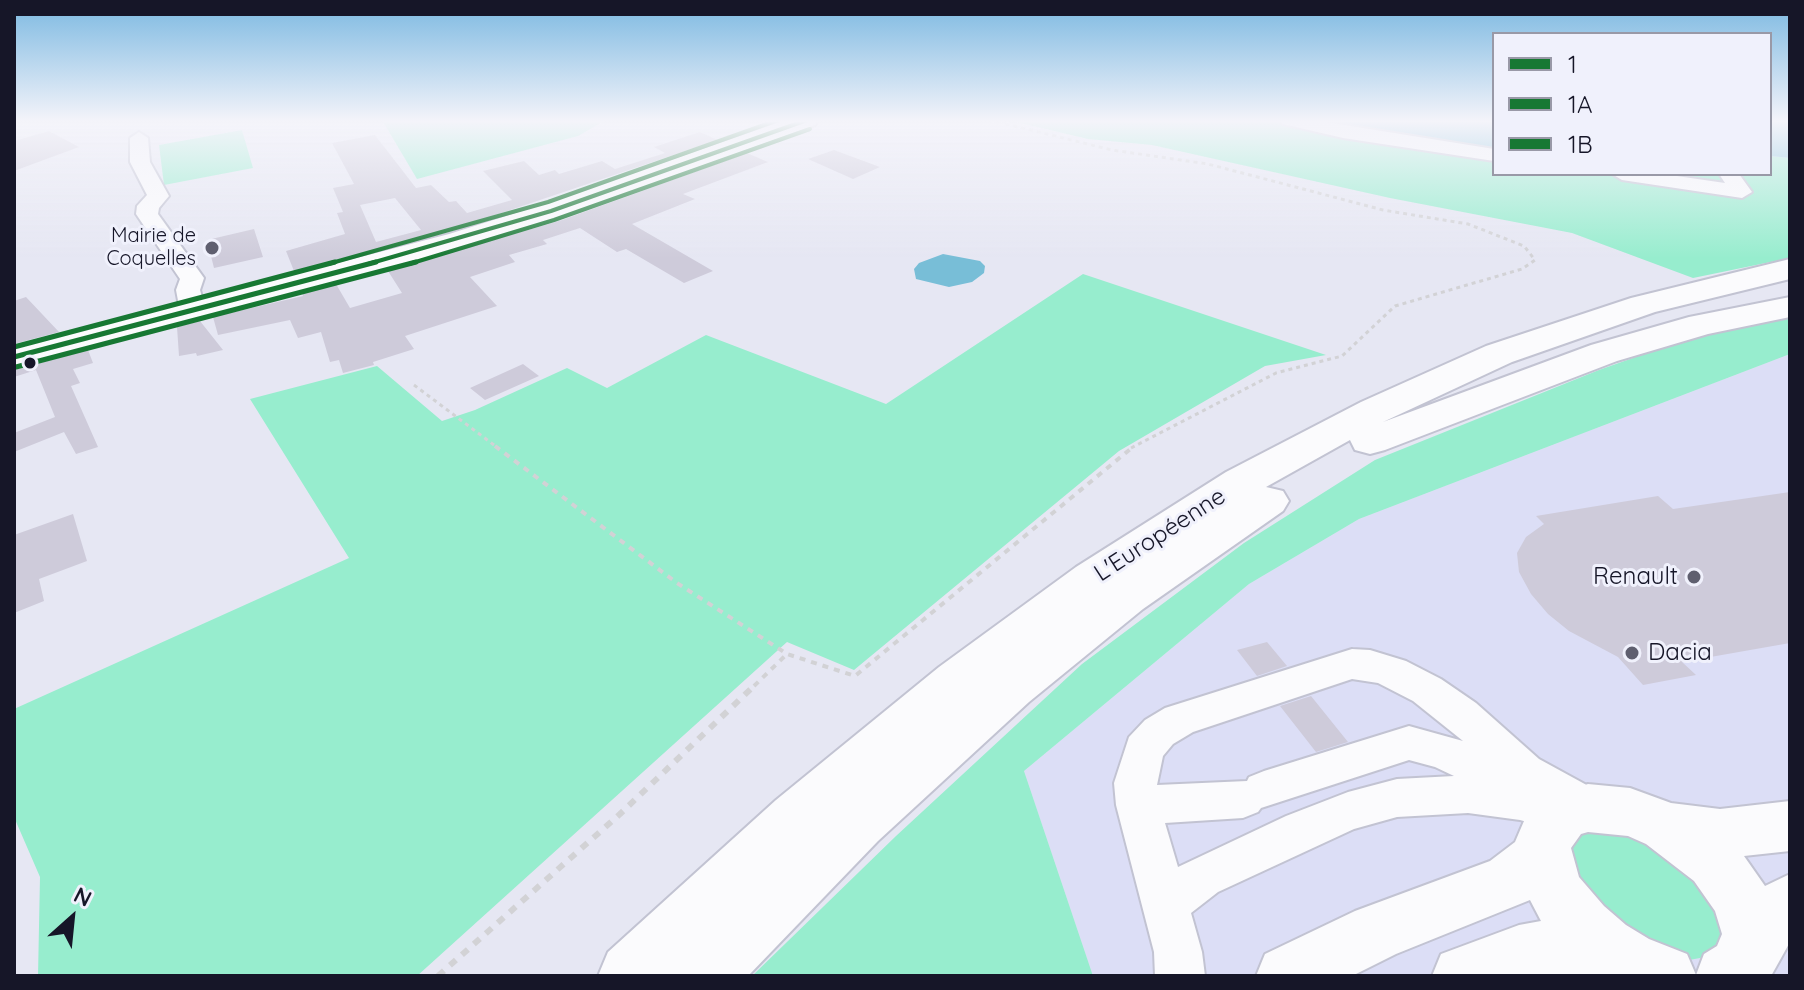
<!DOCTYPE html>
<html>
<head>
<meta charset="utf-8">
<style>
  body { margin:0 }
  #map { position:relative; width:1804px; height:990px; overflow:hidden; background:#e6e7f3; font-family:Quicksand,sans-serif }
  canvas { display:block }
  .frame { position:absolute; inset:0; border:16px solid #161628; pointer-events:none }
  .legend { position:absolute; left:1492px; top:32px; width:280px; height:144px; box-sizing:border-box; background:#f0f1fc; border:2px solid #9999a7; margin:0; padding:10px 14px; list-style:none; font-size:24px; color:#161628 }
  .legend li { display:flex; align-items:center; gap:16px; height:40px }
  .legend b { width:40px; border:2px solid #9999a7 }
  .north { position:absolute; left:32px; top:878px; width:80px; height:80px; -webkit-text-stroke:6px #f0f1fc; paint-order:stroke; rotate:27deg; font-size:22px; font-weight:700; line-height:32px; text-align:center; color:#161628 }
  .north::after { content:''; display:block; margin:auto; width:28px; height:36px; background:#161628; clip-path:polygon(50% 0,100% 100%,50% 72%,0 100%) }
</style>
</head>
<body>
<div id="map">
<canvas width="1804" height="990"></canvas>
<div class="frame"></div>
<ul class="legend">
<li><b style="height:10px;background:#177833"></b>1</li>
<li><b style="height:10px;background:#177833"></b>1A</li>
<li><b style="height:10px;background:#177833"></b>1B</li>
</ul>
<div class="north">N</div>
</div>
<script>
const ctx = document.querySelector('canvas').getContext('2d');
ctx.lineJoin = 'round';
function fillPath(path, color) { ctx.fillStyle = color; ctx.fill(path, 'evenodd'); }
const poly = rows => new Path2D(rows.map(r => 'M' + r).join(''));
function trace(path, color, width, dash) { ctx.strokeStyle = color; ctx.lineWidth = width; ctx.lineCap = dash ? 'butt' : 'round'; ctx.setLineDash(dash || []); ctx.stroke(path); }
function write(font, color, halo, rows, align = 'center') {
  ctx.font = font + ' Quicksand,sans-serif'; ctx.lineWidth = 6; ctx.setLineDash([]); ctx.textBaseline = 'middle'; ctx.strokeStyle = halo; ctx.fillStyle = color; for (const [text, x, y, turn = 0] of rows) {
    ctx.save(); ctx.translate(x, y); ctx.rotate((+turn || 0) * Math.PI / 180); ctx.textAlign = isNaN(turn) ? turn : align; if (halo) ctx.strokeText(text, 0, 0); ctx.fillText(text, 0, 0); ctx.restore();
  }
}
const built = poly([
  [1790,354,1790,976,1093,976,1024,771,1249,584,1359,519]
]);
const green = poly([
  [382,120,606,120,578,136,417,179],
  [1008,120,1294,120,1494,153,1494,174,1770,174,1770,156,1790,158,1790,258,1693,278,1572,233,1390,198,1152,145,1088,139],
  [242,130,253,168,164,185,159,145],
  [1083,274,1326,355,1265,366,1119,451,854,670,787,642,417,976,38,976,40,877,14,817,14,709,349,558,250,399,377,366,442,421,475,410,567,368,607,388,706,335,886,404],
  [1790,318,1790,354,1359,519,1249,584,1024,771,1093,976,752,976,896,836,1082,664,1244,543,1375,460,1599,370,1684,340],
  [1583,829,1638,831,1721,902,1723,942,1709,955,1700,958,1689,960,1648,953,1564,865,1575,834]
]);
const water = poly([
  [1294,120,1494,120,1494,153,1307,123],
  [1770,120,1790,120,1790,158,1770,156],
  [943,254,980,261,985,266,984,273,972,282,949,287,916,279,914,269,919,263]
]);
const building = poly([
  [49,131,79,147,14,171,14,141],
  [700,132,718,140,448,231,294,271,286,251,345,234,337,213,343,212,333,188,354,184,332,143,375,135,416,188,431,185,449,202,456,201,467,213,512,200,483,171,524,161,539,175,555,170,559,174,602,161,615,169,665,153,654,147],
  [395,198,421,230,376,242,360,205],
  [834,150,880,167,853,179,808,159],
  [747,153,768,162,683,194,695,199,632,224,713,271,684,283,626,249,617,252,580,228,543,240,547,244,509,255,515,262,470,277,497,306,405,336,414,349,373,362,374,365,343,373,339,360,330,362,321,332,298,338,290,320,218,335,213,317,303,296,302,293,336,284,350,308,402,293,388,271,562,220],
  [254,229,263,257,214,268,207,240],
  [26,297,59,332,14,344,14,301],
  [200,321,223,350,197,356,196,353,179,356,177,327],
  [88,350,93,363,73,369,80,383,71,386,98,447,76,454,64,432,14,452,14,433,55,417,36,370,14,377,14,370],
  [523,364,539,376,485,400,470,388],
  [1790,492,1790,643,1682,662,1696,675,1643,685,1618,657,1569,631,1548,614,1531,594,1519,572,1517,553,1526,537,1544,524,1536,516,1658,496,1673,509],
  [73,514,87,561,39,579,44,601,14,613,14,535],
  [1267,642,1287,666,1257,676,1237,650],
  [1311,696,1348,742,1316,752,1280,706]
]);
const pathFar2 = poly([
  [990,120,1112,150,1208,164,1383,210,1468,224,1524,246,1535,260,1522,269,1395,306,1342,356,1276,373,1131,448],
  [414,385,498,448]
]);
const pathFar1 = poly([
  [495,446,677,583,787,654,855,676,1134,446],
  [754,686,787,654]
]);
const path = poly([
  [438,976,620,814,756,684]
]);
const minor = poly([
  [1280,120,1313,120,1494,149,1494,161,1343,138,1283,124,1280,120],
  [139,132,148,138,150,162,169,196,159,208,158,214,204,278,200,290,206,311,202,316,193,319,184,316,180,311,176,290,180,279,136,214,137,206,147,195,130,162,130,138,139,132],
  [1612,174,1663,174,1725,183,1719,174,1739,174,1752,192,1742,198,1622,180,1612,174],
  [1352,649,1370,650,1406,661,1441,679,1476,703,1539,759,1603,794,1610,808,1603,822,1567,833,1520,820,1468,813,1397,817,1354,829,1218,892,1191,913,1202,952,1205,976,1155,976,1154,952,1116,805,1114,783,1129,737,1145,720,1165,708,1352,649],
  [1352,679,1378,683,1413,701,1463,741,1409,726,1264,771,1249,777,1247,781,1157,785,1163,756,1173,744,1193,732,1352,679],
  [1409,760,1435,767,1454,776,1397,779,1348,792,1286,816,1178,867,1165,823,1243,818,1258,812,1261,808,1409,760]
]);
const major = poly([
  [786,120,818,120,815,125,561,217,469,246,14,367,14,347,449,234,541,205,786,120],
  [1588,784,1630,788,1671,803,1720,809,1790,801,1790,851,1744,856,1765,886,1790,874,1790,942,1771,976,1432,976,1441,954,1519,925,1541,921,1530,900,1396,954,1352,976,1256,976,1265,954,1355,911,1490,861,1515,842,1527,814,1544,799,1588,784],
  [1588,832,1628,836,1646,844,1694,881,1715,911,1722,934,1717,946,1704,954,1696,975,1687,954,1649,939,1626,925,1604,906,1579,877,1571,848,1581,834,1588,832]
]);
const highway = poly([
  [1790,259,1790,279,1655,312,1512,362,1383,422,1591,345,1689,317,1790,297,1790,317,1708,334,1617,361,1385,450,1370,454,1355,450,1350,440,1266,487,1283,491,1289,501,1283,511,1143,609,1029,702,878,841,748,976,598,976,608,952,776,800,939,667,1076,567,1226,472,1361,402,1486,346,1631,298,1790,259]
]);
const bus1Far1 = poly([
  [368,264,551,211,807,120]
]);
const bus1 = poly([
  [14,357,376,262]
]);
const bus2Far1 = poly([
  [409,264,554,220,810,129]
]);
const bus2 = poly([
  [16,367,416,262]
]);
const bus3Far1 = poly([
  [328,264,548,202,778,120]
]);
const bus3 = poly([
  [14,347,335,262]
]);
const markers = [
  [212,248,8,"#5f5f6f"],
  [30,363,7,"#161628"],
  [1694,577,8,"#5f5f6f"],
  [1632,653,8,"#5f5f6f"]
];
const farPoinames = [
  ["Mairie de",196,236],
  ["Coquelles",196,259]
];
const streetNames = [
  ["L'Européenne",1160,535,-33]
];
const poiNames = [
  ["Renault",1678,577],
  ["Dacia",1648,653,"left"]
];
fillPath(built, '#dcdef6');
fillPath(green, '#97edce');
fillPath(water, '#78bed7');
fillPath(building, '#cecbda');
trace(minor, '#c2c3d2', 4);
trace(major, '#c2c3d2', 4);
trace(highway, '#c2c3d2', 4);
trace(pathFar2, '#d2d2d5', 3, [4, 4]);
trace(pathFar1, '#d2d2d5', 4, [6, 6]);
trace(path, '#d2d2d5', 6, [8, 8]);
fillPath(minor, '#fbfbfd');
fillPath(major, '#fbfbfd');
fillPath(highway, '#fbfbfd');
trace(bus1Far1, '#177833', 4);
trace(bus1, '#177833', 5);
trace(bus2Far1, '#177833', 4);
trace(bus2, '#177833', 5);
trace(bus3Far1, '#177833', 4);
trace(bus3, '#177833', 5);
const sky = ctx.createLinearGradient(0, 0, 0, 258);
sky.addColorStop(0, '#7bb8e1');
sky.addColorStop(0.47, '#f4f4fa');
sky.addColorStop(1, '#f4f4fa00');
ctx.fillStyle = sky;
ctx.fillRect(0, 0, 1804, 258);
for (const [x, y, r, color] of markers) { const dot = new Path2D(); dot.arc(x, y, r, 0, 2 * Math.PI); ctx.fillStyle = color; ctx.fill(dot); trace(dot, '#f0f1fc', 3); }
write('20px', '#161628', '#f0f1fc', farPoinames, 'right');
write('24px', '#161628', '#f0f1fc', streetNames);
write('24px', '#161628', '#f0f1fc', poiNames, 'right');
</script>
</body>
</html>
